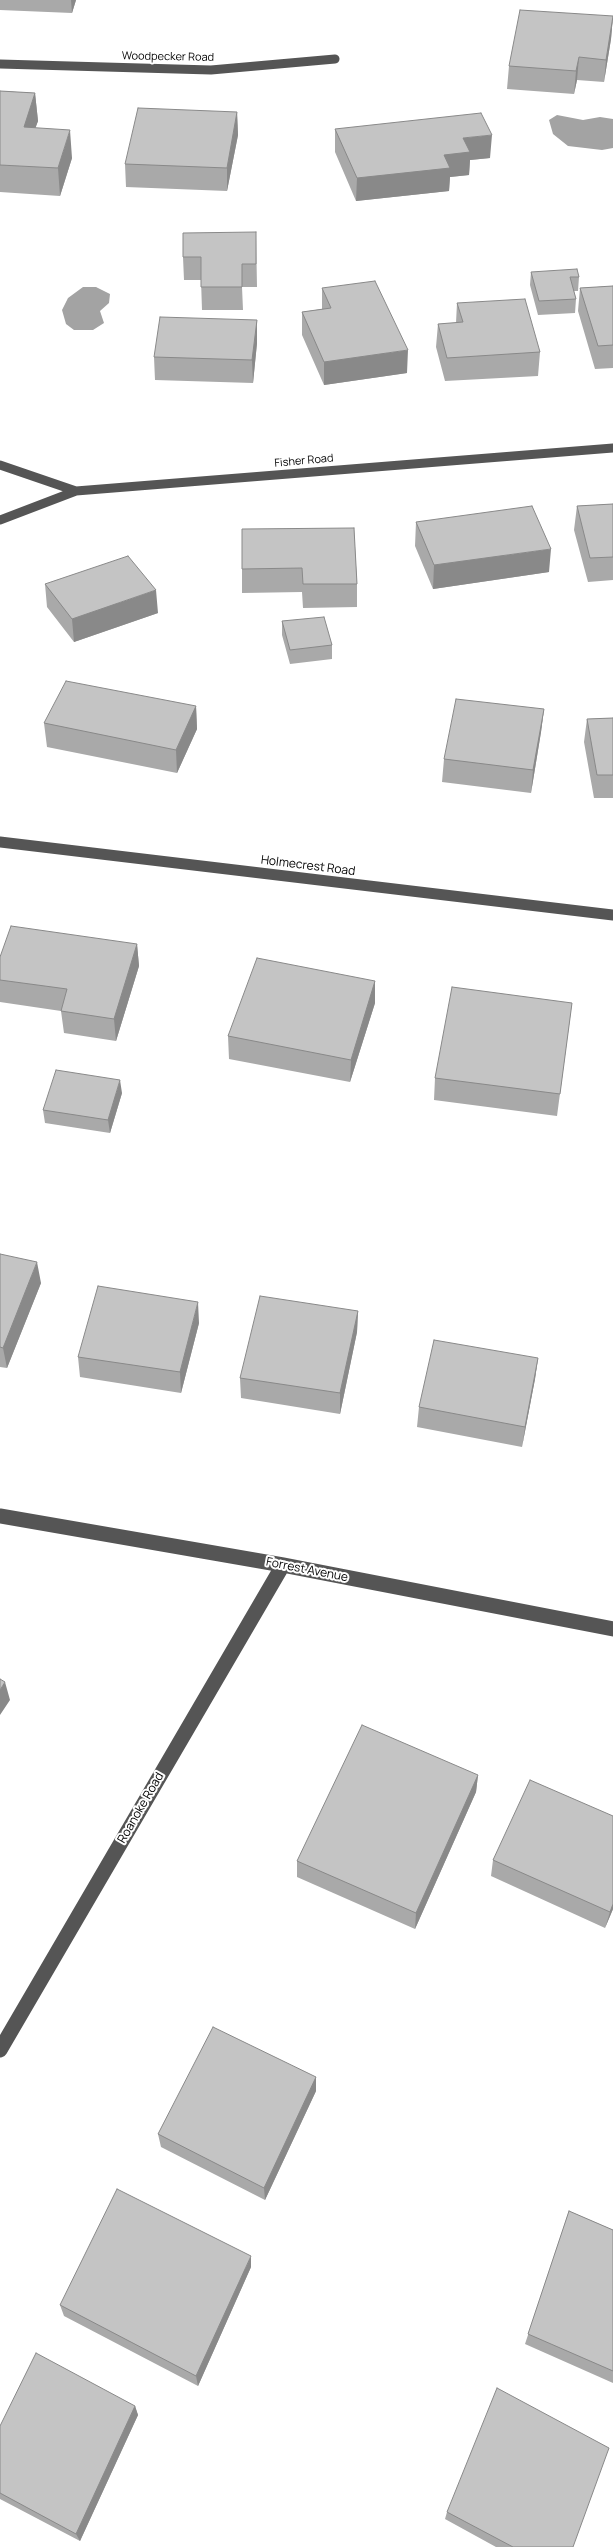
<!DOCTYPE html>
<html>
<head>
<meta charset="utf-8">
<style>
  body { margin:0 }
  canvas { display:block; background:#fff }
</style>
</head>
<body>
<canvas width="613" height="2547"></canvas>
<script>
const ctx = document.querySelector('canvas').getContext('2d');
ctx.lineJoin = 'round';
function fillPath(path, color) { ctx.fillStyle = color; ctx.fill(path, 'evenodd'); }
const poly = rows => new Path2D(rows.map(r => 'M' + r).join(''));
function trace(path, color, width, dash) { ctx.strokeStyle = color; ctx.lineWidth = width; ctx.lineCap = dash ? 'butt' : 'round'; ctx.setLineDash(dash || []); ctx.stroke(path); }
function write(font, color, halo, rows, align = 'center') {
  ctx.font = font + ' Manrope,sans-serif'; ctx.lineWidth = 4; ctx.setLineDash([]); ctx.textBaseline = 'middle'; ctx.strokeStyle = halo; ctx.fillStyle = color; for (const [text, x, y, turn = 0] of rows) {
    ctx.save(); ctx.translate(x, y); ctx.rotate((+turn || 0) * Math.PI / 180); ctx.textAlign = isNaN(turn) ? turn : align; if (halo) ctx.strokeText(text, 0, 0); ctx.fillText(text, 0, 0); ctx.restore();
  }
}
const water = poly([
  [557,115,583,120,600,117,613,119,613,148,602,150,568,146,553,134,549,120],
  [83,287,96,287,110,294,109,303,100,311,104,323,93,330,74,330,66,324,62,310,68,298]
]);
const minorFar2 = poly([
  [0,64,211,70,335,59],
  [0,465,76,491,613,448],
  [0,520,76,491]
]);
const minorFar1 = poly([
  [0,842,613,915]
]);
const minor = poly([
  [0,1516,283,1565,613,1629],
  [0,2050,283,1565]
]);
const wall = poly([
  [0,0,76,0,72,13,0,10],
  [613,16,611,39,604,82,577,80,574,94,507,89,509,66],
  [0,91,35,93,38,121,35,128,72,158,60,196,0,192],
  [237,112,238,135,227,191,126,187,125,164],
  [335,129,490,158,470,160,469,175,450,177,449,191,356,201,335,152],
  [256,232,257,287,242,287,243,310,202,310,201,280,184,280,183,257],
  [531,272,579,277,578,291,574,291,576,299,575,313,538,315,530,285],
  [613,286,613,368,595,369,578,311,580,288],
  [322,288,407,373,324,385,302,335,302,312,322,309],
  [457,303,540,352,538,376,445,381,436,347,438,324,456,323],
  [257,320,257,343,253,383,155,380,154,357],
  [613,504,613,580,588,582,574,530,577,506],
  [416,522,549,572,433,589,415,546],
  [354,528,357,584,357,607,303,608,302,592,242,593,242,569],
  [45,584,158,613,74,642,47,607],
  [282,621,332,645,332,659,290,664,282,635],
  [196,706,197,729,177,773,47,747,44,723],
  [544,709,541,732,531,793,442,782,444,759],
  [613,718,613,798,594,798,584,742,587,719],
  [137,944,139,966,116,1041,64,1033,61,1011,0,1002,0,957],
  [375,981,375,1003,350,1082,229,1059,228,1036],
  [572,1003,557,1116,434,1100,435,1078],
  [122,1093,110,1133,45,1123,43,1110],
  [0,1254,41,1283,7,1368,0,1367],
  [358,1311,357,1332,340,1414,241,1398,240,1378],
  [199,1323,181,1393,80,1377,78,1357],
  [538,1358,535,1379,522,1447,417,1427,419,1407],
  [478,1775,476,1792,415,1929,297,1877,297,1861],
  [613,1816,613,1909,605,1928,491,1876,493,1860],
  [316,2077,316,2091,265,2200,161,2147,158,2134],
  [569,2211,613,2230,613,2383,525,2344],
  [251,2267,198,2386,64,2316,60,2305],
  [135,2406,138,2415,80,2541,0,2499,0,2426],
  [447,2512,573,2547,496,2547,445,2519]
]);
const shadedWall = poly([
  [71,0,76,0,72,13],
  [613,16,611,39,604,82,606,60],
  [579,57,577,80,574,94,576,71],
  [35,93,38,121,26,155,24,127],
  [237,112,238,135,227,191,227,168],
  [70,130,72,158,60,196,58,168],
  [492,135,490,158,470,160,469,175,450,177,449,191,356,201,357,178,444,155,463,138],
  [257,320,257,343,253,383,252,360],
  [408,350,407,373,324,385,324,362],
  [551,549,549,572,433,589,434,565],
  [156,590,158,613,74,642,72,619],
  [196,706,197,729,177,773,176,750],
  [544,709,541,732,531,793,533,770],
  [137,944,139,966,116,1041,114,1019],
  [375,981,375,1003,350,1082,351,1060],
  [120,1080,122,1093,110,1133,108,1120],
  [37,1262,41,1283,7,1368,3,1348],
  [198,1302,199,1323,181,1393,180,1372],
  [358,1311,357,1332,340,1414,340,1393],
  [538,1358,535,1379,522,1447,525,1427],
  [5,1682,10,1700,0,1715,0,1690],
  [478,1775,476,1792,415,1929,416,1913],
  [613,1904,613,1909,605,1928,610,1912],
  [316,2077,316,2091,265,2200,264,2188],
  [251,2256,251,2267,198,2386,196,2376],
  [135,2406,138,2415,80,2541,76,2534]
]);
const building = poly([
  [520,10,613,16,606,60,579,57,576,71,509,66,520,10],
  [0,91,35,93,24,127,70,130,58,168,0,165,0,91],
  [138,108,237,112,227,168,125,164,138,108],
  [481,113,492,135,463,138,470,152,444,155,450,168,357,178,335,129,481,113],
  [256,232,256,264,242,264,242,287,201,287,201,257,183,257,183,233,256,232],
  [577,269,579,277,570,277,576,299,539,301,531,272,577,269],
  [375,281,408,350,324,362,302,312,331,308,322,288,375,281],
  [613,286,613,345,598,346,580,288,613,286],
  [525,299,540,352,447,358,438,324,463,322,457,303,525,299],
  [160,317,257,320,252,360,154,357,160,317],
  [613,504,613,557,590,558,577,506,613,504],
  [532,506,551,549,434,565,416,522,532,506],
  [354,528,357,584,303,584,302,568,242,569,242,529,354,528],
  [128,556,156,590,72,619,45,584,128,556],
  [324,617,332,645,290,650,282,621,324,617],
  [66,681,196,706,176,750,44,723,66,681],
  [456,699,544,709,533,770,444,759,456,699],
  [613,718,613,775,597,775,587,719,613,718],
  [11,926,137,944,114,1019,61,1011,67,989,0,980,0,957,11,926],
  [257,958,375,981,351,1060,228,1036,257,958],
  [452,987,572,1003,560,1094,435,1078,452,987],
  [56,1070,120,1080,108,1120,43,1110,56,1070],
  [0,1254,37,1262,3,1348,0,1347,0,1254],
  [98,1286,198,1302,180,1372,78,1357,98,1286],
  [260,1296,358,1311,340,1393,240,1378,260,1296],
  [434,1340,538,1358,525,1427,419,1407,434,1340],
  [0,1679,5,1682,0,1690,0,1679],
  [362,1725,478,1775,416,1913,297,1861,362,1725],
  [530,1780,613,1816,613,1904,610,1912,493,1860,530,1780],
  [213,2027,316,2077,264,2188,158,2134,213,2027],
  [117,2189,251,2256,196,2376,60,2305,117,2189],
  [569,2211,613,2230,613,2371,528,2334,569,2211],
  [36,2353,135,2406,76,2534,0,2493,0,2426,36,2353],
  [497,2388,609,2448,573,2547,513,2547,447,2512,497,2388]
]);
const farStreetnames = [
  ["Woodpecker Road",168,57,1],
  ["Fisher Road",304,461,-5]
];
const streetNames = [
  ["Holmecrest Road",308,866,7],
  ["Forrest Avenue",307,1570,11],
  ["Roanoke Road",141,1808,-60]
];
fillPath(water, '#a3a3a3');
trace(minorFar2, '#555', 9);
trace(minorFar1, '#555', 11);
trace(minor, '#555', 15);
fillPath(wall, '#a9a9a9');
fillPath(shadedWall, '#898989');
fillPath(building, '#c4c4c4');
trace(building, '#898989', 1);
write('11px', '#000', '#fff', farStreetnames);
write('12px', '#000', '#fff', streetNames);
</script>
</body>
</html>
